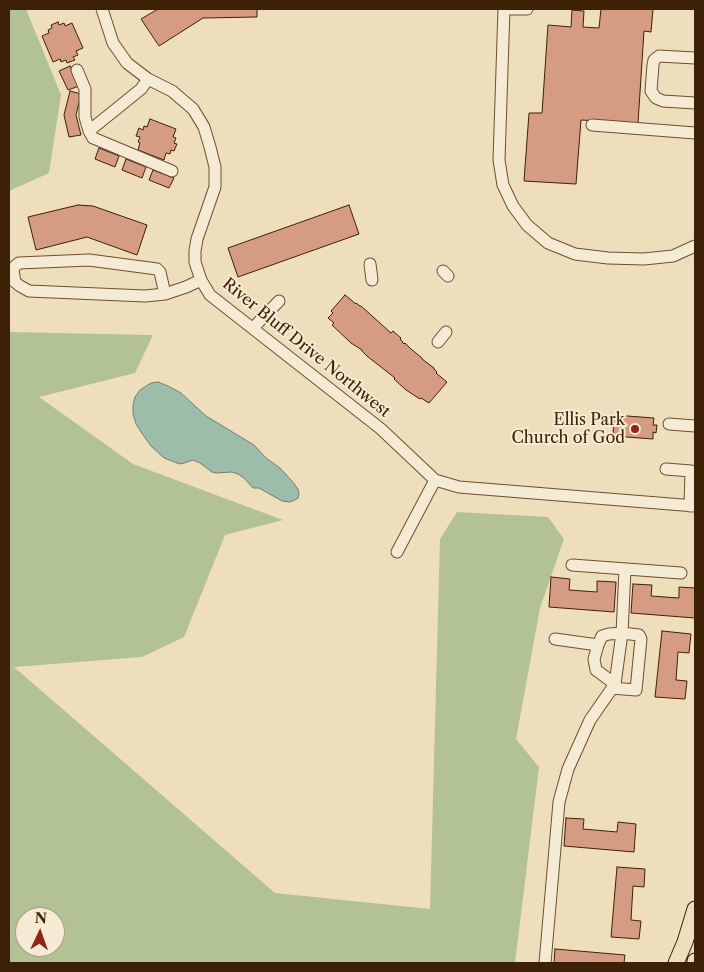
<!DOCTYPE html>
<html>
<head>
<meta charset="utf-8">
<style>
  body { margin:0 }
  #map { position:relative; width:704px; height:972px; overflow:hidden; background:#efdebb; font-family:"Libre Caslon Text",serif }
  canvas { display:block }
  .frame { position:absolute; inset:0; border:10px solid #3c2107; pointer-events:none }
  .north { position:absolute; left:15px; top:907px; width:50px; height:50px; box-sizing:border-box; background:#f5ead3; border:1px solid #ab9a81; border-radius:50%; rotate:3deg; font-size:14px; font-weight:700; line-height:20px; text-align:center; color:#3c2107 }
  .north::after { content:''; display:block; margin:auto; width:18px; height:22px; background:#8f2418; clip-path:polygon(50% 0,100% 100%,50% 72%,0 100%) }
</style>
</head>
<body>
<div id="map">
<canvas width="704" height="972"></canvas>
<div class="frame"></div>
<div class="north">N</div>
</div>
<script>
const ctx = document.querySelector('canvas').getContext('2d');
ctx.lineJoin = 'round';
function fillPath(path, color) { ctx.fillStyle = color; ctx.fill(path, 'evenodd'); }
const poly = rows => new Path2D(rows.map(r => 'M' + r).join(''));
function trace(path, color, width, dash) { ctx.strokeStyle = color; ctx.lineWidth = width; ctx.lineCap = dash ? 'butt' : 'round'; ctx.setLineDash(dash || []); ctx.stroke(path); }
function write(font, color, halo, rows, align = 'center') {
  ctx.font = font + ' "Libre Caslon Text",serif'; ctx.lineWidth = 4; ctx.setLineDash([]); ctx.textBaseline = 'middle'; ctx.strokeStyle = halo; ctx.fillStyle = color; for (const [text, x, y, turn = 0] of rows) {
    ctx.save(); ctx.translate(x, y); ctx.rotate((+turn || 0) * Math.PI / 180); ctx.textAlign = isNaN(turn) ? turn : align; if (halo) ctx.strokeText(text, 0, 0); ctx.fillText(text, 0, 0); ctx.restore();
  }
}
const green = poly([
  [9,9,26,9,61,95,49,173,9,191],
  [9,332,153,335,135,373,39,397,133,464,283,520,225,535,184,637,142,657,14,667,275,893,430,909,440,539,457,512,548,517,564,539,540,608,516,739,539,767,515,963,9,963],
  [25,917,55,917,55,947,25,947]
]);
const water = poly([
  [158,382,168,386,181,393,206,416,254,445,266,458,280,468,292,481,298,489,299,494,298,498,295,500,290,502,282,501,259,488,253,488,244,478,238,474,232,472,216,473,212,472,200,463,193,460,181,464,177,463,164,458,151,446,143,435,136,424,133,414,133,405,135,397,140,390,151,383,158,382]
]);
const building = poly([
  [158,9,257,9,257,17,203,18,159,46,141,19,158,9],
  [601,9,653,9,651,32,644,31,638,123,581,120,576,184,524,181,529,113,542,113,548,25,571,27,572,10,584,11,583,27,599,28,601,9],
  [58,22,59,25,64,23,65,26,72,23,83,48,76,51,78,55,73,57,75,60,67,63,66,60,61,62,60,59,53,62,42,36,49,33,48,30,52,28,51,25,58,22],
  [70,66,79,86,68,90,59,71,70,66],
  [70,91,81,94,76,115,81,135,69,137,64,115,70,91],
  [150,119,176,129,173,137,176,138,174,143,177,144,174,151,171,150,170,154,166,153,164,160,138,150,140,143,138,142,140,137,136,136,139,128,143,130,144,126,147,127,150,119],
  [99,148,119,156,115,167,95,159,99,148],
  [126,159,146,167,142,178,122,170,126,159],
  [153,170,174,178,169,188,149,180,153,170],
  [78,205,93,206,147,225,137,255,87,237,36,250,28,217,78,205],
  [349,205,359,234,238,277,228,248,349,205],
  [345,295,356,304,356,303,360,306,361,306,391,333,393,331,401,338,400,339,403,342,402,342,404,344,405,343,411,349,422,358,422,359,434,368,434,369,437,372,436,373,447,382,429,403,421,398,420,399,406,390,394,379,395,378,367,356,362,351,362,350,351,343,332,325,334,323,328,318,333,313,331,311,345,295],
  [614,415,654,418,653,425,657,425,656,433,653,432,653,439,613,436,614,415],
  [551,577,570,579,569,590,597,592,597,581,616,582,614,612,549,607,551,577],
  [633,584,652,585,651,596,679,598,679,587,695,588,695,618,631,613,633,584],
  [662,631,691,634,689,653,678,652,676,680,687,681,685,699,655,697,662,631],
  [566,818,584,819,583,829,617,832,618,822,636,824,634,852,564,846,566,818],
  [617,867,645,869,644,887,633,886,631,920,641,921,639,939,611,937,617,867],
  [555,949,625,955,624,963,554,963,555,949]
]);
const minor = poly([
  [102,9,113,43,127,63,148,79,172,91,193,109,204,127,210,147,215,167,215,187,197,239,195,251,195,262,201,280,210,295,381,429,435,480,459,487,695,506],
  [504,9,499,160,503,185,513,206,527,225,548,243,575,254,583,255,608,258,644,259,673,256,695,246],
  [508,9,527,9],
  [695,58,659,56,654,60,653,65,651,91,656,98,663,101,695,103],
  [77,70,85,89,85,117,89,131,93,138,98,140,172,171],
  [592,125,695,133],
  [89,131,141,89,148,79],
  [370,264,372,280],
  [443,271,448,276],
  [165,294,160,272,157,269,89,260,19,263,15,266,13,270,15,282,20,286,29,291,145,296,165,294,186,287,201,280],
  [253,328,279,301],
  [438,342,446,332],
  [669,424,695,426],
  [666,469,691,471,690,506],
  [397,552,435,480],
  [572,565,681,573],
  [555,639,598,645,602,636,609,634,622,633,639,635,641,639,636,690,612,688],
  [598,645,594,659,596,670,615,684],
  [545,963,559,802,568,769,590,720,615,684,622,633,625,569]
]);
const major = poly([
  [676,963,685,942,695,909],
  [695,963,695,961]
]);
const markers = [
  [635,429,5,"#8f2418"]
];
const streetNames = [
  ["River Bluff Drive Northwest",306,348,39]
];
const poiNames = [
  ["Ellis Park",625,420],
  ["Church of God",625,438]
];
fillPath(green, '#b2c295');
fillPath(water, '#9bbdaa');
trace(water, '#757f69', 1);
fillPath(building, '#d69c82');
trace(building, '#3c2107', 1);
trace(minor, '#695034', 13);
trace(major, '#3c2107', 17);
trace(minor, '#f5ead3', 11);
trace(major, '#efdebb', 15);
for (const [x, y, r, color] of markers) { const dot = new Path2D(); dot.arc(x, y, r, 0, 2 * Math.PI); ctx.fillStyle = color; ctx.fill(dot); trace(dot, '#f5ead3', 2); }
write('16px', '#3c2107', '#f5ead3', streetNames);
write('16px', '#3c2107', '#f5ead3', poiNames, 'right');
</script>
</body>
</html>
